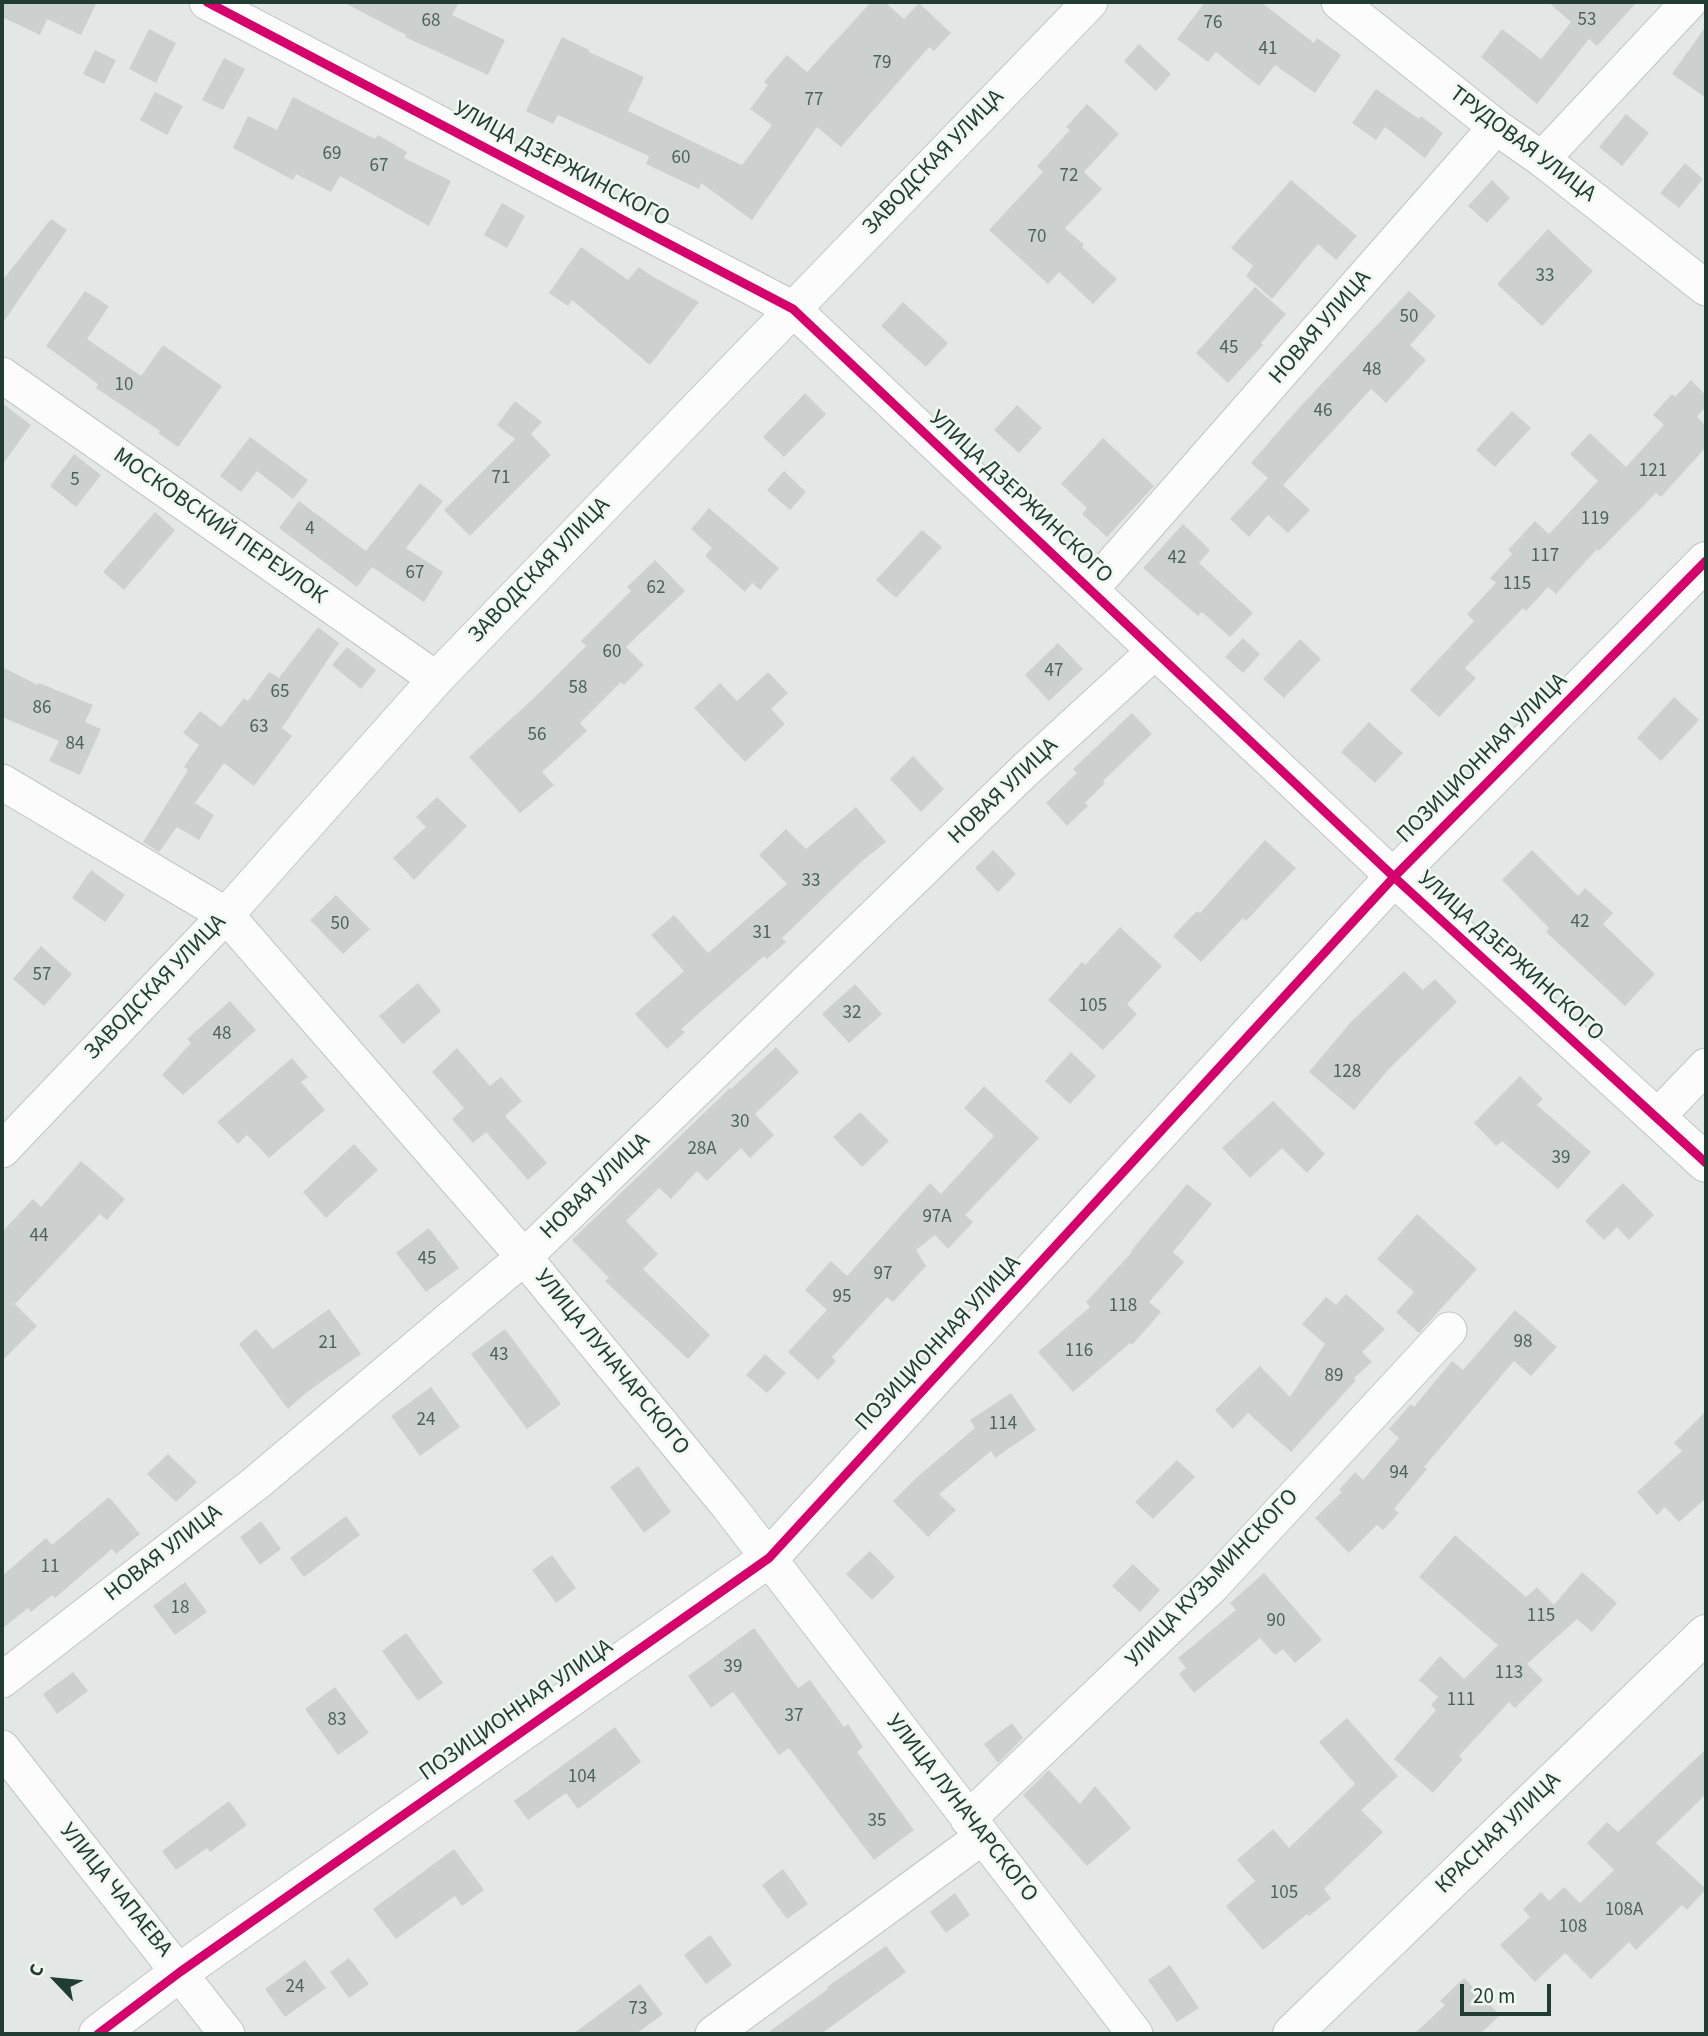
<!DOCTYPE html>
<html>
<head>
<meta charset="utf-8">
<style>
  body { margin:0 }
  #map { position:relative; width:1708px; height:2036px; overflow:hidden; background:#e3e8e6; font-family:"Source Sans 3",sans-serif }
  canvas { display:block }
  .frame { position:absolute; inset:0; border:4px solid #203c33; pointer-events:none }
  .north { position:absolute; left:21px; top:1945px; width:70px; height:70px; -webkit-text-stroke:5px #f1f8f4; paint-order:stroke; rotate:296deg; font-size:19px; font-weight:700; line-height:28px; text-align:center; color:#203c33 }
  .north::after { content:''; display:block; margin:auto; width:24px; height:32px; background:#203c33; clip-path:polygon(50% 0,100% 100%,50% 72%,0 100%) }
  .scale { position:absolute; left:1460px; top:1984px; width:91px; height:32px; box-sizing:border-box; border:4px solid #203c33; border-top:0; padding-left:9px; font-size:21px; line-height:24px; white-space:nowrap; color:#203c33; -webkit-text-stroke:5px #f1f8f4; paint-order:stroke }
</style>
</head>
<body>
<div id="map">
<canvas width="1708" height="2036"></canvas>
<div class="frame"></div>
<div class="north">С</div>
<div class="scale">20 m</div>
</div>
<script>
const ctx = document.querySelector('canvas').getContext('2d');
ctx.lineJoin = 'round';
function fillPath(path, color) { ctx.fillStyle = color; ctx.fill(path, 'evenodd'); }
const poly = rows => new Path2D(rows.map(r => 'M' + r).join(''));
function trace(path, color, width, dash) { ctx.strokeStyle = color; ctx.lineWidth = width; ctx.lineCap = dash ? 'butt' : 'round'; ctx.setLineDash(dash || []); ctx.stroke(path); }
function write(font, color, halo, rows, align = 'center') {
  ctx.font = font + ' "Source Sans 3",sans-serif'; ctx.lineWidth = 5; ctx.setLineDash([]); ctx.textBaseline = 'middle'; ctx.strokeStyle = halo; ctx.fillStyle = color; for (const [text, x, y, turn = 0] of rows) {
    ctx.save(); ctx.translate(x, y); ctx.rotate((+turn || 0) * Math.PI / 180); ctx.textAlign = isNaN(turn) ? turn : align; if (halo) ctx.strokeText(text, 0, 0); ctx.fillText(text, 0, 0); ctx.restore();
  }
}
const building = poly([
  [2,2,97,2,81,35,47,19,40,35,2,17],
  [343,2,459,2,452,15,505,40,488,75,405,37,406,35],
  [871,2,885,2,904,19,919,3,951,33,934,51,929,47,841,147,817,127,752,220,701,183,699,189,646,164,649,156,558,115,553,124,526,111,562,37,589,50,589,52,644,77,628,111,742,165,772,125,750,109,768,85,764,82,787,55,807,72],
  [1205,2,1261,2,1314,43,1317,38,1341,55,1315,93,1275,65,1259,86,1216,52,1208,62,1177,39],
  [1548,2,1637,2,1597,46,1589,39,1537,104,1481,57,1502,29,1541,59,1571,22],
  [1706,26,1706,98,1672,74],
  [149,29,176,43,156,83,129,69],
  [1139,44,1171,74,1156,91,1124,61],
  [95,50,116,60,104,84,83,74],
  [224,58,245,69,223,110,202,100],
  [1376,89,1419,119,1421,116,1443,133,1425,158,1385,127,1376,140,1352,123],
  [155,92,183,106,167,135,140,120],
  [293,97,375,139,378,135,407,152,404,158,451,181,429,226,340,176,331,192,296,174,293,180,233,148,248,116,277,130],
  [1087,104,1119,134,1084,172,1102,189,1065,228,1084,245,1082,247,1117,279,1093,304,1059,272,1048,284,989,230,1043,172,1037,166,1070,130,1066,127],
  [1626,114,1649,133,1622,166,1599,147],
  [1685,163,1703,179,1679,208,1660,193],
  [1291,180,1357,236,1336,260,1318,244,1272,299,1246,276,1253,266,1231,248],
  [1492,180,1510,198,1487,223,1468,206],
  [502,203,525,216,507,248,484,235],
  [51,219,67,230,2,324,2,281],
  [1548,229,1593,271,1542,326,1497,284],
  [581,247,628,280,639,267,650,275,699,302,650,365,572,300,568,306,549,293],
  [1255,287,1286,314,1261,343,1263,345,1228,383,1196,353],
  [85,291,109,306,87,339,141,376,163,345,222,386,178,447,158,433,160,431,96,388,98,384,46,346],
  [1409,291,1436,316,1410,345,1426,360,1386,403,1371,389,1283,485,1310,510,1288,533,1268,515,1249,537,1230,519,1268,478,1251,463,1298,409],
  [903,302,948,343,926,367,881,326],
  [1691,380,1706,395,1706,406,1697,417,1706,426,1706,447,1661,497,1656,493,1599,551,1597,549,1556,594,1548,587,1526,611,1523,608,1465,668,1476,678,1439,717,1410,690,1474,621,1467,614,1496,583,1490,578,1512,554,1508,550,1535,521,1549,534,1598,481,1570,454,1590,433,1626,467,1664,425,1653,415,1672,394,1675,397],
  [805,393,826,414,784,457,763,437],
  [515,401,542,422,531,434,551,455,470,536,444,510,515,439,497,425],
  [2,403,31,425,2,465],
  [1017,405,1042,428,1019,453,994,430],
  [1512,411,1531,428,1495,467,1476,450],
  [250,437,308,480,293,499,257,471,241,492,220,476],
  [1103,438,1154,486,1107,537,1082,514,1087,508,1061,484],
  [74,454,101,475,76,507,50,486],
  [784,471,806,492,790,510,767,490],
  [420,483,443,501,406,548,443,572,424,602,372,567,357,587,279,528,299,501,366,551],
  [709,508,779,568,760,590,752,583,745,592,705,556,712,548,691,529],
  [155,512,175,530,124,590,103,572],
  [1183,524,1210,550,1199,563,1253,613,1230,637,1202,612,1198,616,1143,568],
  [922,530,942,547,896,598,876,580],
  [655,560,685,591,626,647,644,665,624,685,621,682,580,723,587,731,542,772,554,785,520,813,469,757,534,698,586,646,581,641,631,591,627,587],
  [318,627,339,643,282,728,292,736,254,786,224,763,195,803,214,815,199,840,177,827,159,852,143,842,188,770,184,767,199,745,183,733,200,711,221,727,244,698,248,701,269,672,279,678],
  [1243,638,1260,654,1243,673,1225,657],
  [1300,639,1321,659,1284,698,1263,679],
  [1058,643,1083,669,1049,701,1025,675],
  [347,647,376,670,361,689,332,665],
  [2,667,38,685,39,683,93,705,85,722,101,729,80,775,49,761,59,741,2,717],
  [768,672,788,693,771,709,785,724,745,762,694,708,720,683,737,701],
  [1674,697,1699,720,1661,761,1637,738],
  [1132,713,1152,734,1103,781,1105,783,1085,803,1088,806,1067,826,1046,803,1077,773,1073,769],
  [1369,722,1403,753,1375,783,1341,752],
  [913,756,944,789,921,812,890,779],
  [437,797,467,826,414,880,393,858,426,827,416,817],
  [856,807,886,842,862,861,782,938,786,942,767,959,764,956,681,1029,685,1032,667,1049,635,1014,684,971,651,935,674,915,708,953,787,884,759,855,786,829,806,849],
  [1265,840,1296,868,1246,921,1243,918,1201,962,1173,936,1197,911,1200,913],
  [993,850,1016,874,998,892,975,868],
  [1532,850,1578,896,1585,888,1613,913,1603,924,1655,974,1625,1006,1546,932,1549,928,1502,880],
  [91,870,125,895,105,922,72,898],
  [336,895,370,929,343,954,310,920],
  [1120,927,1162,966,1127,1004,1137,1014,1103,1050,1048,1000,1082,962,1085,965],
  [41,946,72,974,44,1006,13,979],
  [1404,971,1423,990,1435,979,1457,1002,1389,1069,1354,1110,1309,1072,1350,1023],
  [418,983,441,1011,403,1044,379,1016],
  [855,984,882,1014,849,1043,822,1014],
  [230,1001,256,1030,183,1095,162,1075,191,1043,187,1039],
  [776,1047,799,1072,755,1114,774,1135,750,1158,741,1148,707,1181,697,1171,671,1199,659,1188,626,1221,658,1254,643,1269,710,1335,688,1359,605,1281,609,1278,572,1240,730,1088,731,1089],
  [457,1048,490,1086,501,1077,522,1101,505,1116,547,1163,528,1180,486,1132,473,1143,452,1119,464,1108,432,1072],
  [1071,1052,1096,1076,1070,1104,1045,1081],
  [292,1058,308,1077,301,1082,325,1110,269,1158,247,1135,238,1144,217,1122],
  [1520,1076,1543,1099,1537,1105,1591,1152,1558,1189,1502,1141,1496,1146,1474,1123],
  [984,1086,1039,1138,965,1215,973,1222,948,1249,935,1235,916,1250,926,1266,893,1302,887,1297,832,1357,836,1361,818,1380,788,1352,827,1310,805,1290,831,1261,847,1276,930,1183,941,1194,994,1136,964,1108],
  [1273,1101,1325,1154,1307,1173,1282,1148,1250,1178,1222,1148],
  [860,1112,889,1141,862,1167,833,1137],
  [354,1144,378,1170,326,1218,303,1192],
  [81,1161,125,1199,107,1220,100,1214,15,1304,37,1326,2,1361,2,1232,33,1199,41,1207],
  [1623,1183,1654,1215,1629,1240,1617,1227,1604,1240,1585,1221],
  [1187,1184,1212,1204,1173,1252,1184,1262,1149,1302,1161,1312,1132,1345,1130,1343,1073,1392,1038,1352,1090,1307,1086,1302,1132,1252,1131,1251],
  [1417,1214,1477,1269,1419,1333,1396,1312,1414,1292,1377,1259],
  [429,1228,459,1268,426,1292,396,1253],
  [1346,1294,1385,1329,1362,1352,1372,1362,1354,1378,1356,1380,1291,1452,1248,1413,1233,1429,1215,1410,1260,1366,1290,1397,1325,1344,1302,1324,1326,1297,1336,1305],
  [329,1309,361,1354,307,1392,288,1409,239,1344,256,1329,273,1349],
  [1515,1310,1557,1347,1531,1376,1514,1361,1424,1467,1427,1469,1394,1509,1399,1513,1383,1530,1377,1525,1349,1553,1315,1518,1342,1492,1339,1490,1355,1472,1363,1480,1399,1438,1389,1429,1411,1404,1414,1407,1452,1361,1463,1370],
  [505,1329,561,1404,527,1429,471,1354],
  [765,1354,786,1373,767,1393,746,1375],
  [431,1387,460,1427,420,1456,391,1416],
  [1011,1393,1036,1430,995,1458,991,1451,939,1494,956,1510,928,1537,893,1501,916,1478,975,1428,970,1420],
  [1706,1411,1706,1498,1679,1522,1665,1507,1657,1515,1637,1492,1682,1451,1674,1443],
  [168,1454,197,1482,176,1502,147,1474],
  [1177,1460,1195,1477,1153,1519,1135,1502],
  [638,1466,671,1512,644,1533,610,1487],
  [109,1497,140,1534,116,1554,112,1549,55,1598,52,1595,31,1612,28,1608,2,1629,2,1576,46,1538,52,1545],
  [346,1516,360,1535,304,1577,290,1558],
  [261,1521,281,1549,260,1565,240,1537],
  [1455,1535,1526,1597,1537,1587,1554,1605,1582,1572,1617,1603,1592,1632,1577,1619,1527,1664,1543,1680,1515,1708,1509,1702,1459,1756,1463,1759,1433,1793,1394,1759,1436,1710,1431,1705,1438,1697,1419,1680,1440,1656,1464,1679,1498,1645,1419,1577],
  [870,1551,895,1577,872,1600,846,1574],
  [552,1555,576,1588,556,1603,532,1570],
  [1133,1564,1160,1590,1140,1612,1112,1586],
  [1264,1573,1322,1640,1295,1663,1283,1649,1275,1655,1260,1638,1194,1693,1179,1674,1186,1668,1178,1658,1236,1610,1230,1603],
  [185,1582,207,1612,175,1635,153,1606],
  [754,1628,798,1688,810,1680,844,1727,848,1724,863,1747,857,1752,914,1830,874,1860,789,1748,779,1755,733,1692,711,1708,688,1676],
  [406,1633,443,1683,418,1701,382,1651],
  [73,1672,88,1691,57,1714,43,1694],
  [335,1687,369,1733,338,1755,305,1709],
  [1347,1718,1398,1776,1361,1810,1383,1832,1324,1889,1331,1898,1309,1916,1307,1914,1263,1950,1226,1906,1255,1881,1237,1860,1273,1829,1289,1848,1355,1784,1319,1742],
  [1012,1723,1023,1738,998,1763,984,1744],
  [615,1727,641,1762,578,1809,566,1793,528,1820,514,1801],
  [1706,1749,1706,1794,1656,1843,1706,1889,1687,1910,1682,1905,1636,1950,1629,1942,1591,1979,1565,1953,1535,1982,1500,1945,1530,1917,1523,1909,1541,1892,1549,1901,1564,1887,1580,1903,1614,1870,1587,1843,1607,1822,1618,1832],
  [1049,1770,1080,1804,1095,1786,1131,1828,1087,1866,1023,1795],
  [229,1801,247,1825,210,1852,207,1848,176,1870,162,1851],
  [454,1849,484,1890,462,1906,455,1896,396,1939,373,1909],
  [783,1869,808,1904,787,1919,762,1885],
  [955,1893,970,1915,946,1933,930,1912],
  [710,1935,732,1965,706,1984,684,1955],
  [886,1946,906,1972,821,2034,766,2034,828,1989,827,1987],
  [349,1958,369,1984,349,1998,330,1972],
  [305,1960,326,1988,285,2017,265,1989],
  [1170,1965,1199,2008,1177,2022,1148,1980],
  [1464,1978,1500,2015,1480,2034,1414,2034,1445,2005,1440,2001],
  [640,1984,663,2014,636,2034,573,2034]
]);
const street = poly([
  [207,2,793,309,1394,877],
  [1339,2,1496,127,1542,159,1706,288],
  [1542,159,1689,2],
  [2,375,436,679],
  [1090,590,1496,127],
  [2,782,226,915,524,1257,730,1508,1135,2034],
  [1657,1117,1706,1066],
  [2,1150,226,915,436,679,1090,2],
  [2,1680,256,1483,524,1257,1024,771,1154,652],
  [2,1748,227,2034],
  [968,1819,1212,1586,1449,1330],
  [713,2034,982,1837]
]);
const secondary = poly([
  [1394,877,1706,1163],
  [98,2034,180,1972,769,1558,1394,877,1706,561],
  [1292,2034,1706,1634]
]);
const cycleway = poly([
  [207,2,793,309,1394,877,1706,1163],
  [98,2034,180,1972,769,1558,1394,877,1706,561]
]);
const numberNames = [
  ["53",1587,21],
  ["68",431,22],
  ["76",1213,24],
  ["41",1268,50],
  ["79",882,64],
  ["77",814,101],
  ["69",332,155],
  ["60",681,159],
  ["67",379,167],
  ["72",1069,177],
  ["70",1037,238],
  ["33",1545,277],
  ["50",1409,318],
  ["45",1229,349],
  ["48",1372,371],
  ["10",124,386],
  ["46",1323,412],
  ["121",1653,472],
  ["71",501,479],
  ["5",75,481],
  ["119",1595,520],
  ["4",310,530],
  ["117",1545,557],
  ["42",1177,559],
  ["67",415,574],
  ["115",1517,585],
  ["62",656,589],
  ["60",612,653],
  ["47",1054,672],
  ["58",578,689],
  ["65",280,693],
  ["86",42,709],
  ["63",259,728],
  ["56",537,736],
  ["84",75,745],
  ["33",811,882],
  ["42",1580,923],
  ["50",340,925],
  ["31",762,934],
  ["57",42,976],
  ["105",1093,1007],
  ["32",852,1014],
  ["48",222,1035],
  ["128",1347,1073],
  ["30",740,1123],
  ["28А",702,1150],
  ["39",1561,1159],
  ["97А",937,1218],
  ["44",39,1237],
  ["45",427,1260],
  ["97",883,1275],
  ["95",842,1298],
  ["118",1123,1307],
  ["98",1523,1343],
  ["21",328,1344],
  ["116",1079,1352],
  ["43",499,1356],
  ["89",1334,1377],
  ["24",426,1421],
  ["114",1003,1425],
  ["94",1399,1474],
  ["11",50,1568],
  ["18",180,1609],
  ["115",1541,1617],
  ["90",1276,1622],
  ["39",733,1668],
  ["113",1509,1674],
  ["111",1461,1701],
  ["37",794,1717],
  ["83",337,1721],
  ["104",582,1778],
  ["35",877,1822],
  ["105",1284,1894],
  ["108А",1624,1911],
  ["108",1573,1928],
  ["24",295,1988],
  ["73",638,2010]
];
const streetNames = [
  ["ТРУДОВАЯ УЛИЦА",1522,145,37],
  ["ЗАВОДСКАЯ УЛИЦА",934,163,-46],
  ["УЛИЦА ДЗЕРЖИНСКОГО",561,165,28],
  ["НОВАЯ УЛИЦА",1321,328,-49],
  ["УЛИЦА ДЗЕРЖИНСКОГО",1020,498,43],
  ["МОСКОВСКИЙ ПЕРЕУЛОК",219,527,35],
  ["ЗАВОДСКАЯ УЛИЦА",540,571,-46],
  ["ПОЗИЦИОННАЯ УЛИЦА",1483,759,-45],
  ["НОВАЯ УЛИЦА",1004,792,-44],
  ["УЛИЦА ДЗЕРЖИНСКОГО",1510,957,42],
  ["ЗАВОДСКАЯ УЛИЦА",156,988,-46],
  ["НОВАЯ УЛИЦА",596,1187,-44],
  ["ПОЗИЦИОННАЯ УЛИЦА",939,1344,-47],
  ["УЛИЦА ЛУНАЧАРСКОГО",611,1363,51],
  ["НОВАЯ УЛИЦА",164,1554,-38],
  ["УЛИЦА КУЗЬМИНСКОГО",1213,1579,-46],
  ["ПОЗИЦИОННАЯ УЛИЦА",517,1711,-35],
  ["УЛИЦА ЛУНАЧАРСКОГО",961,1809,52],
  ["КРАСНАЯ УЛИЦА",1499,1834,-44],
  ["УЛИЦА ЧАПАЕВА",115,1891,51]
];
fillPath(building, '#ccd1cf');
trace(street, '#c0c5c3', 37);
trace(secondary, '#bec6c3', 40);
trace(street, '#fbfcfb', 35);
trace(secondary, '#fbfcfb', 38);
trace(cycleway, '#d6006c', 9);
write('19px', '#4c625b', null, numberNames);
write('23px', '#203c33', '#f1f8f4', streetNames);
</script>
</body>
</html>
